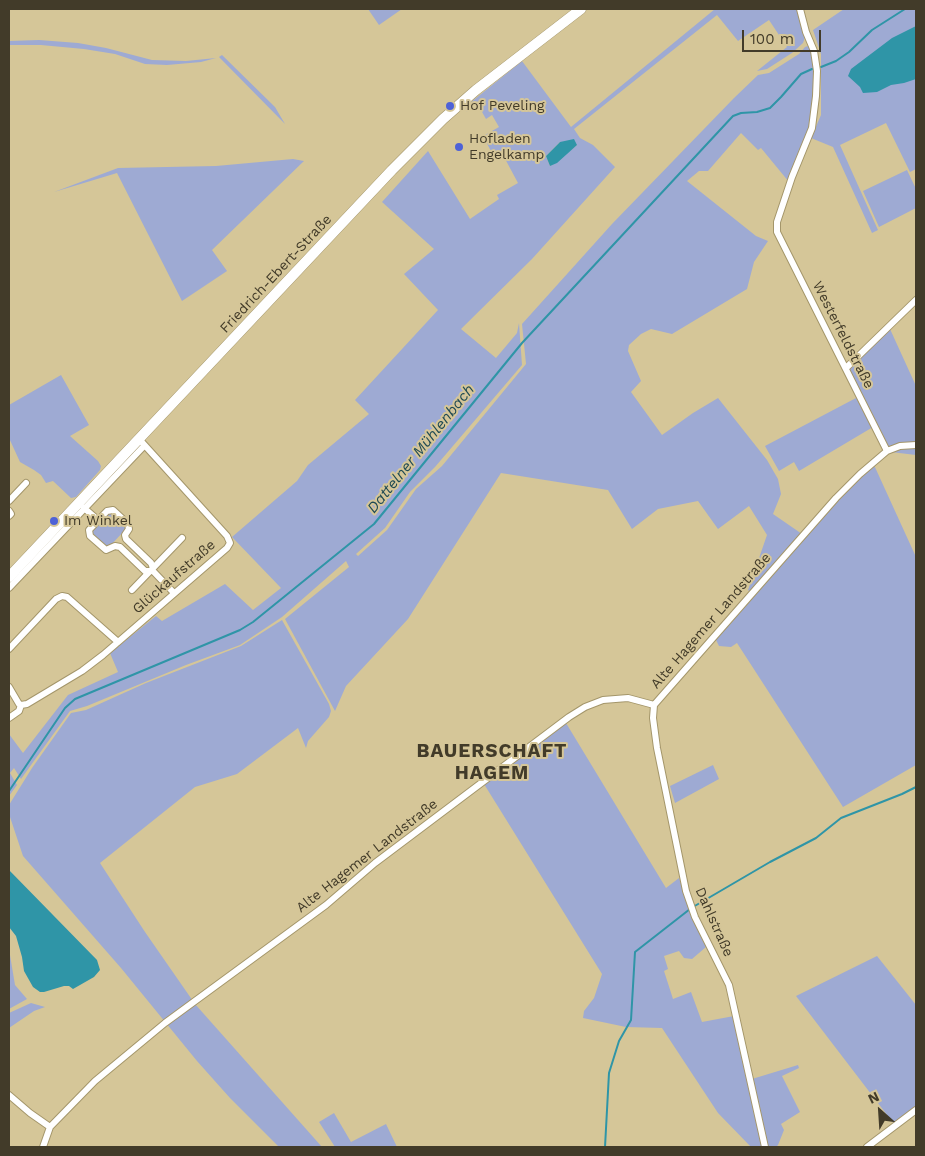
<!DOCTYPE html>
<html>
<head>
<meta charset="utf-8">
<style>
  body { margin:0 }
  #map { position:relative; width:925px; height:1156px; overflow:hidden; background:#d5c698; font-family:"Work Sans",sans-serif }
  canvas { display:block }
  .frame { position:absolute; inset:0; border:10px solid #423b29; pointer-events:none }
  .north { position:absolute; left:855px; top:1086px; width:50px; height:50px; -webkit-text-stroke:4px #d5c698; paint-order:stroke; rotate:334deg; font-size:14px; font-weight:700; line-height:20px; text-align:center; color:#423b29 }
  .north::after { content:''; display:block; margin:auto; width:18px; height:22px; background:#423b29; clip-path:polygon(50% 0,100% 100%,50% 72%,0 100%) }
  .scale { position:absolute; left:742px; top:30px; width:79px; height:22px; box-sizing:border-box; border:2px solid #423b29; border-top:0; padding-left:6px; font-size:15px; line-height:18px; white-space:nowrap; color:#423b29; -webkit-text-stroke:4px #d5c698; paint-order:stroke }
</style>
</head>
<body>
<div id="map">
<canvas width="925" height="1156"></canvas>
<div class="frame"></div>
<div class="north">N</div>
<div class="scale">100 m</div>
</div>
<script>
const ctx = document.querySelector('canvas').getContext('2d');
ctx.lineJoin = 'round';
function fillPath(path, color) { ctx.fillStyle = color; ctx.fill(path, 'evenodd'); }
const poly = rows => new Path2D(rows.map(r => 'M' + r).join(''));
function trace(path, color, width, dash) { ctx.strokeStyle = color; ctx.lineWidth = width; ctx.lineCap = dash ? 'butt' : 'round'; ctx.setLineDash(dash || []); ctx.stroke(path); }
function write(font, color, halo, rows, align = 'center') {
  ctx.font = font + ' "Work Sans",sans-serif'; ctx.lineWidth = 4; ctx.setLineDash([]); ctx.textBaseline = 'middle'; ctx.strokeStyle = halo; ctx.fillStyle = color; for (const [text, x, y, turn = 0] of rows) {
    ctx.save(); ctx.translate(x, y); ctx.rotate((+turn || 0) * Math.PI / 180); ctx.textAlign = isNaN(turn) ? turn : align; if (halo) ctx.strokeText(text, 0, 0); ctx.fillText(text, 0, 0); ctx.restore();
  }
}
const green = poly([
  [368,9,402,9,379,25],
  [715,9,797,9,805,37,803,43,792,53,767,69,757,71,787,47,769,20,738,41,717,15,574,129,580,138,593,145,615,167,532,259,461,329,496,358,517,333,519,323,522,365,435,467,410,492,385,528,356,554,358,556,387,530,416,489,442,466,526,364,522,324,612,224,734,98,758,75,769,73,799,54,805,47,808,46,812,52,815,88,812,118,806,139,789,182,761,148,758,150,741,133,708,171,699,171,687,181,756,236,768,241,754,262,747,289,672,334,651,329,641,334,629,345,628,351,641,381,631,392,662,435,693,413,718,398,767,460,778,479,781,494,773,514,802,534,750,592,748,590,767,535,749,506,718,529,698,501,658,509,632,529,608,490,501,473,408,619,346,686,335,711,285,619,349,567,346,561,282,617,240,645,186,665,87,706,70,711,21,779,14,768,10,773,17,785,9,796,9,734,23,753,68,695,118,672,110,653,156,616,162,621,225,584,253,610,281,588,232,537,297,481,308,465,369,414,355,400,438,310,404,274,434,249,382,202,428,151,470,219,499,199,497,195,518,183,503,155,499,156,492,153,483,136,499,127,492,115,486,119,477,103,467,112,465,107,522,61,571,127],
  [560,142,577,145,550,166,546,156],
  [844,9,916,9,916,169,910,172,886,123,840,145,878,230,872,233,833,147,811,138,821,115,821,54,813,30],
  [39,40,78,43,106,48,152,60,186,61,216,58,201,62,167,65,145,64,115,54,84,49,41,45,9,45,9,41],
  [222,55,275,107,285,124,219,57],
  [293,159,304,161,212,250,227,271,182,301,117,173,54,192,118,168,216,166],
  [907,170,916,189,916,208,879,227,863,191],
  [890,329,916,386,916,455,891,452,849,368],
  [61,375,89,425,70,436,98,461,101,466,100,470,76,497,71,498,53,481,46,483,41,475,34,470,20,462,9,438,9,405],
  [856,398,873,427,799,471,794,462,779,471,765,446],
  [874,465,916,557,916,765,843,807,737,643,731,647,719,646,715,638,729,625,834,505],
  [108,514,113,514,125,526,125,530,110,546,105,546,93,535,93,530],
  [282,620,329,704,331,711,329,717,308,741,306,748,298,728,237,774,195,787,100,863,145,932,195,1004,322,1147,279,1147,230,1098,197,1061,121,968,23,856,9,814,9,805,32,768,71,713,86,710,146,683,241,646],
  [566,723,666,888,679,878,694,921,706,947,692,959,684,958,679,951,664,956,668,969,664,971,673,999,691,992,702,1022,734,1016,763,1147,751,1147,718,1113,662,1028,626,1027,583,1018,584,1011,594,998,602,974,484,784],
  [713,765,719,779,675,803,670,786],
  [9,949,15,985,27,999,9,1009],
  [877,956,916,1005,916,1108,894,1124,796,996],
  [31,1003,45,1007,34,1011,9,1028,9,1013],
  [798,1065,799,1068,782,1076,800,1112,781,1124,784,1130,778,1145,776,1147,767,1147,752,1079],
  [334,1113,351,1142,386,1124,397,1147,335,1147,319,1122]
]);
const water = poly([
  [916,26,916,79,904,83,891,85,877,92,863,93,860,87,848,76,851,69,892,38],
  [574,139,577,145,557,163,550,166,546,156,560,142],
  [9,870,97,960,100,970,94,977,73,989,69,986,64,986,44,992,40,992,33,987,24,971,22,957,16,936,9,927]
]);
const stream = poly([
  [821,67,836,61,849,52,872,30,905,9],
  [9,791,65,708,75,699,240,630,253,622,374,524,522,343,733,116,741,113,757,112,770,108,781,97,801,74,812,69],
  [693,907,770,862,816,838,841,818,902,794,916,787],
  [605,1147,609,1073,619,1041,631,1020,635,952,690,909]
]);
const street = poly([
  [800,9,806,32,814,51,817,71,816,96,812,128,792,177,777,222,777,232,887,451],
  [847,367,916,300],
  [9,501,26,483],
  [84,508,98,520],
  [9,511,11,514,9,516],
  [152,570,174,593],
  [150,571,145,571,120,547,115,546,106,550,90,536,89,530,107,511,113,510,128,524,129,529,125,535,126,539,151,563,153,568],
  [9,588,144,446],
  [132,590,182,538],
  [9,649,56,599,62,596,67,597,118,642],
  [9,687,19,704,21,705],
  [654,705,653,718,657,748,686,891,695,917,729,985,765,1147],
  [654,705,836,498,860,474,887,451,900,446,916,445],
  [9,718,19,711,21,705,27,704,82,671,103,655,227,548,230,543,227,536,139,439],
  [9,1095,30,1113,50,1127],
  [43,1147,50,1127,95,1081,165,1023,326,905,375,863,569,717,585,707,603,700,628,698,654,705],
  [867,1147,916,1110]
]);
const primary = poly([
  [9,577,392,170,443,119,476,90,581,9]
]);
const markers = [
  [450,106,5,"#4e62d7"],
  [459,147,5,"#4e62d7"],
  [54,521,5,"#4e62d7"]
];
const poiNames = [
  ["Hof Peveling",460,106],
  ["Hofladen",469,139],
  ["Engelkamp",469,155],
  ["Im Winkel",64,521]
];
const streetNames = [
  ["Friedrich-Ebert-Straße",276,274,-47],
  ["Westerfeldstraße",843,335,63],
  ["Glückaufstraße",174,577,-41],
  ["Alte Hagemer Landstraße",711,621,-49],
  ["Alte Hagemer Landstraße",367,856,-38],
  ["Dahlstraße",714,922,66]
];
const waterNames = [
  ["Dattelner Mühlenbach",421,449,-51]
];
const districtNames = [
  ["BAUERSCHAFT",492,751],
  ["HAGEM",492,773]
];
fillPath(green, '#9eaad3');
fillPath(water, '#2f95a7');
trace(stream, '#2f95a7', 2);
trace(street, '#a4966a', 8);
trace(primary, '#a4966a', 11);
trace(street, '#fff', 6);
trace(primary, '#fff', 10);
for (const [x, y, r, color] of markers) { const dot = new Path2D(); dot.arc(x, y, r, 0, 2 * Math.PI); ctx.fillStyle = color; ctx.fill(dot); trace(dot, '#d5c698', 2); }
write('14px', '#423b29', '#d5c698', poiNames, 'left');
write('14px', '#423b29', '#d5c698', streetNames);
write('italic 15px', '#204b54', '#d5c698', waterNames);
ctx.letterSpacing = '1px';
write('bold 19px', '#423b29', '#d5c698', districtNames);
ctx.letterSpacing = '0px';
</script>
</body>
</html>
